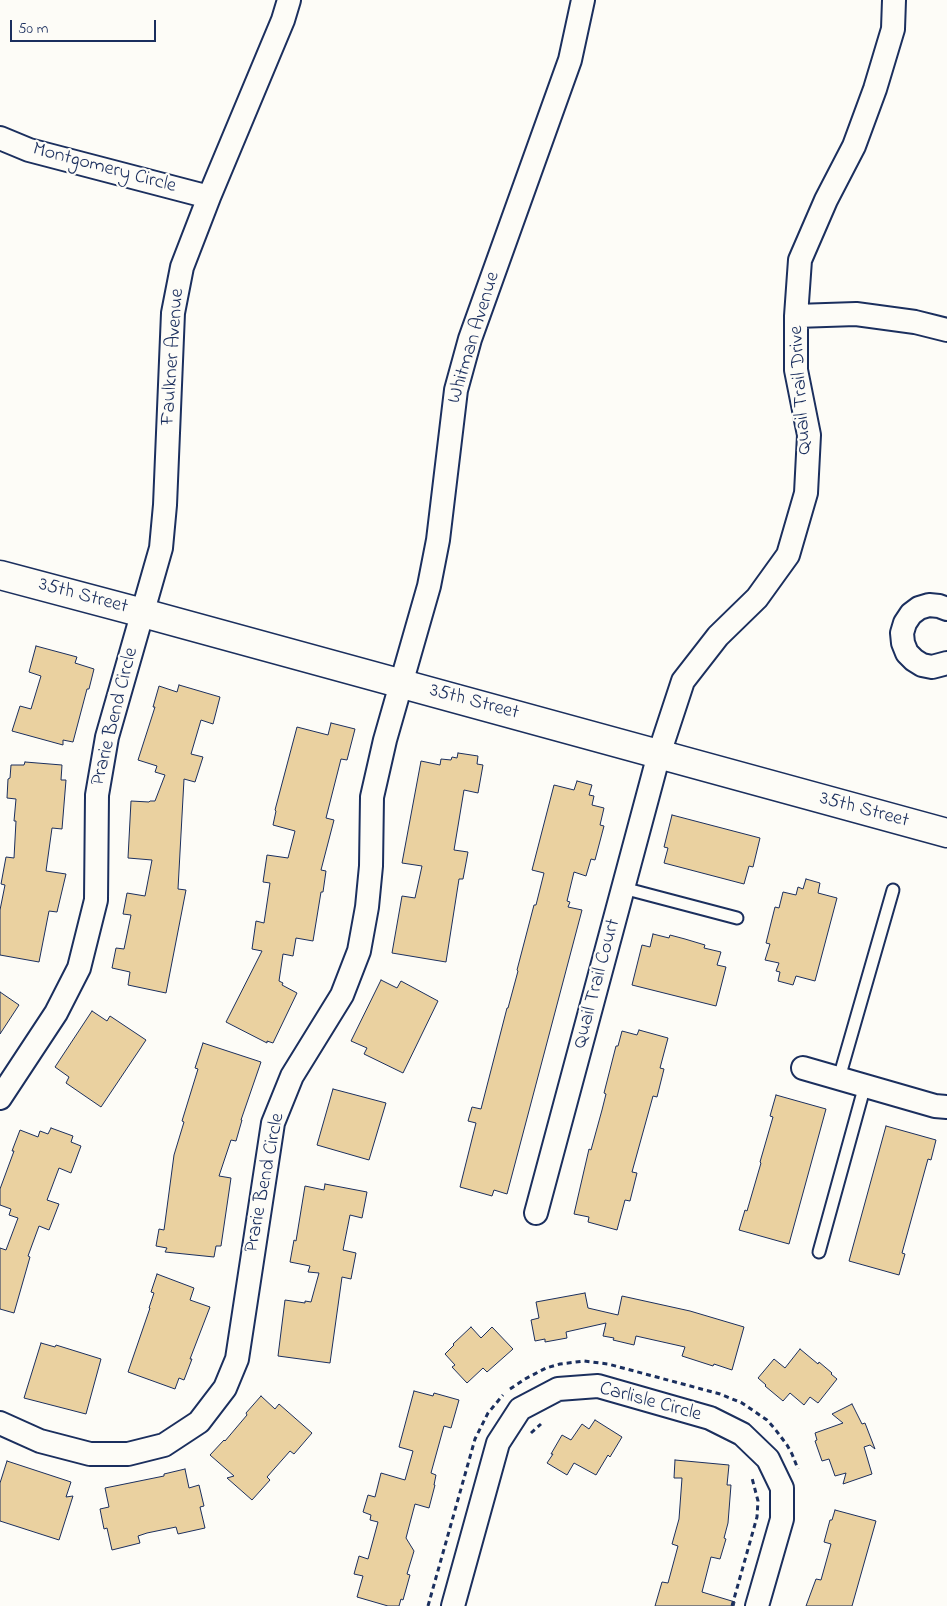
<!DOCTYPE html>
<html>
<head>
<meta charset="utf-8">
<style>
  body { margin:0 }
  #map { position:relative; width:947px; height:1606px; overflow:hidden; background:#fdfcf7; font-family:"Indie Flower",sans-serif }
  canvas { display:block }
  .scale { position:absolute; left:10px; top:20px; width:146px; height:22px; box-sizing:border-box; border:2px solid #1b2f5e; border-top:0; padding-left:6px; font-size:15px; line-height:18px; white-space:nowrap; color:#1b2f5e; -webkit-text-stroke:4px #fdfcf7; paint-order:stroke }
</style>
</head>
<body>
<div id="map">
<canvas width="947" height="1606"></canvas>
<div class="scale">50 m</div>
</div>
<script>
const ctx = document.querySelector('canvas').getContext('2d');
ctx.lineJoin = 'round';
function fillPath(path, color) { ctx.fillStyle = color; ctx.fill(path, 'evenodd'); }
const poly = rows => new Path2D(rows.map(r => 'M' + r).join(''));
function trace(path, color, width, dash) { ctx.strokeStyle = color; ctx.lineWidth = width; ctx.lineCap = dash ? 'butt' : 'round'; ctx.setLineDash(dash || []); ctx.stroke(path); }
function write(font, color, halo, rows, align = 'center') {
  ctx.font = font + ' "Indie Flower",sans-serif'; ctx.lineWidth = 4.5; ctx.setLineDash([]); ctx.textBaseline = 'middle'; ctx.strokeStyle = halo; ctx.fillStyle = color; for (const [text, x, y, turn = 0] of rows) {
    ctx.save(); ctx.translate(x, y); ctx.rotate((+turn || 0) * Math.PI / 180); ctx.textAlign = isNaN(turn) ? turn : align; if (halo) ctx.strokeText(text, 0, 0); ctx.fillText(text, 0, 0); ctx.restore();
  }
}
const building = poly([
  [36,646,77,657,75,663,94,669,89,689,87,689,73,742,63,740,63,745,12,731,20,706,31,709,41,676,29,672,36,646],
  [179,685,220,697,213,724,201,720,191,754,203,757,195,782,184,779,178,889,186,890,166,993,128,985,130,972,112,968,116,948,124,949,131,915,123,914,127,893,145,896,152,860,128,858,131,801,149,802,150,801,155,801,165,775,155,772,157,766,138,760,155,707,153,707,159,686,177,692,179,685],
  [331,723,355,729,347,760,341,759,326,818,334,820,321,870,326,871,323,892,321,892,313,941,296,938,293,956,283,954,279,981,283,983,282,985,297,993,273,1043,267,1041,267,1043,226,1022,262,951,252,949,256,921,264,923,270,883,263,882,267,855,288,858,295,831,273,825,276,811,275,810,297,727,328,735,331,723],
  [458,753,478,756,477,764,483,765,478,793,464,790,454,850,468,852,463,879,459,879,446,962,392,953,402,896,415,898,422,866,402,863,421,761,440,765,441,759,451,760,452,757,457,758,458,753],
  [25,762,62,765,61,780,66,780,62,829,52,828,46,871,66,874,57,912,49,911,39,962,0,955,0,910,5,885,1,884,6,857,14,858,16,821,14,821,16,799,7,798,8,779,10,778,11,765,24,765,25,762],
  [577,781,592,785,589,795,594,796,592,805,604,808,600,825,604,826,595,860,591,859,586,876,574,872,567,901,570,902,568,907,582,910,507,1194,494,1190,492,1196,460,1187,476,1123,468,1121,472,1107,481,1109,507,1008,508,1008,518,971,517,970,534,905,536,905,544,873,532,870,554,785,574,790,577,781],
  [672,815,760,838,753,867,749,866,744,884,664,863,668,848,664,847,672,815],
  [806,879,820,883,818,893,837,898,815,981,796,976,793,985,778,981,780,972,776,971,779,963,765,960,770,944,766,943,775,907,779,908,783,892,796,895,798,887,803,889,806,879],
  [653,934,669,938,670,935,685,939,705,945,704,948,721,952,717,965,726,967,716,1006,632,985,642,945,650,947,653,934],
  [381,980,397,988,401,981,438,1001,403,1073,364,1054,367,1048,351,1041,381,980],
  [0,992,19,1005,0,1034,0,992],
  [92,1011,107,1021,110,1016,146,1040,101,1107,66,1083,69,1077,55,1067,92,1011],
  [639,1030,668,1038,660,1068,664,1069,657,1097,653,1096,632,1172,637,1173,630,1201,625,1200,617,1230,588,1222,589,1217,574,1214,589,1149,591,1150,602,1110,606,1094,604,1093,616,1046,618,1046,622,1031,637,1035,639,1030],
  [203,1043,261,1062,241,1120,242,1120,236,1141,231,1140,219,1176,231,1178,221,1246,216,1246,214,1257,165,1252,167,1248,156,1246,159,1229,164,1230,174,1155,184,1122,182,1121,198,1069,195,1068,203,1043],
  [333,1089,386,1103,369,1160,317,1145,333,1089],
  [776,1095,826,1109,789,1244,739,1230,745,1210,747,1211,761,1163,760,1162,773,1117,770,1116,776,1095],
  [886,1126,936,1140,931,1160,928,1159,902,1253,905,1254,899,1275,849,1261,886,1126],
  [51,1128,73,1136,71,1142,81,1146,71,1173,59,1168,47,1200,59,1204,49,1230,39,1226,28,1256,30,1257,14,1313,0,1309,0,1248,6,1250,18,1218,9,1215,11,1209,0,1205,0,1189,14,1151,12,1151,20,1130,38,1137,40,1131,48,1134,51,1128],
  [325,1184,367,1192,362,1218,350,1215,343,1250,356,1253,351,1279,342,1277,330,1363,278,1356,285,1300,305,1303,305,1301,311,1302,319,1273,308,1272,310,1266,290,1262,294,1240,296,1241,305,1186,324,1190,325,1184],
  [157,1274,194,1288,190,1300,210,1307,190,1359,192,1359,184,1380,179,1378,175,1389,128,1372,150,1308,149,1308,154,1293,151,1292,157,1274],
  [585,1293,588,1308,618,1315,622,1296,690,1311,744,1327,732,1370,714,1364,713,1366,682,1356,685,1347,636,1336,634,1345,613,1340,614,1338,603,1336,606,1323,566,1332,567,1338,545,1342,545,1339,535,1341,531,1320,539,1318,536,1302,585,1293],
  [471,1327,481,1338,492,1327,513,1349,487,1372,483,1368,467,1383,452,1367,455,1365,445,1354,454,1345,453,1344,471,1327],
  [41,1343,55,1347,56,1345,101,1359,86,1414,24,1398,41,1343],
  [800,1349,818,1364,819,1362,832,1373,831,1374,837,1379,818,1403,810,1397,804,1405,790,1393,783,1401,765,1386,766,1385,758,1378,774,1359,785,1368,800,1349],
  [414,1391,433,1396,434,1393,459,1400,451,1428,444,1426,431,1473,436,1475,434,1485,435,1485,429,1508,415,1504,406,1538,414,1551,407,1574,410,1575,403,1600,401,1599,399,1606,388,1606,357,1597,363,1576,354,1574,359,1556,368,1559,378,1522,370,1520,371,1515,363,1512,368,1495,375,1497,381,1473,405,1480,413,1451,399,1447,414,1391],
  [261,1396,275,1409,279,1404,312,1433,294,1454,290,1451,267,1477,270,1480,252,1500,227,1478,234,1476,210,1455,224,1440,225,1441,247,1415,246,1413,261,1396],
  [852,1404,862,1424,865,1423,875,1449,870,1445,864,1447,872,1474,843,1484,846,1473,835,1476,829,1459,822,1461,815,1441,817,1440,815,1433,843,1423,832,1414,852,1404],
  [595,1420,622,1437,610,1457,608,1455,596,1475,574,1463,567,1475,547,1463,553,1454,551,1454,562,1435,571,1440,582,1424,589,1429,595,1420],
  [675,1460,729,1465,727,1485,731,1485,728,1523,724,1538,726,1539,720,1559,711,1557,702,1592,735,1602,734,1606,655,1606,662,1582,668,1583,678,1546,672,1544,679,1519,682,1478,674,1478,675,1460],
  [7,1461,71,1482,66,1497,73,1496,59,1540,0,1521,0,1483,7,1461],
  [185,1469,189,1488,199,1485,204,1506,200,1507,205,1528,178,1534,176,1527,147,1533,138,1536,140,1543,112,1550,107,1528,104,1529,100,1509,109,1507,105,1488,164,1476,164,1474,185,1469],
  [835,1510,876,1521,852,1606,806,1606,816,1579,821,1580,831,1544,824,1542,830,1520,832,1520,835,1510]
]);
const path = poly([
  [510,1389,525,1379,546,1368,560,1364,584,1361,608,1364,720,1394,742,1403,767,1420,775,1429,787,1445,792,1454,798,1469],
  [531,1433,541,1424],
  [428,1606,475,1439,488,1413,503,1395],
  [732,1606,757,1517,758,1501,752,1478]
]);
const service = poly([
  [623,888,737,918],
  [839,1078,893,890],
  [819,1252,865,1085]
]);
const minor = poly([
  [0,138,29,150,209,197],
  [796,316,856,314,915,322,947,330],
  [947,609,939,606,929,605,919,608,911,614,905,623,902,633,903,643,907,653,914,660,922,665,932,667,947,663],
  [803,1068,935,1106,947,1107],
  [0,1098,56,1013,79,968,96,900,97,795,107,737,161,548,165,505,173,313,182,267,209,197,283,20,289,0],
  [536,1213,659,754,683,681,718,636,757,598,788,555,806,493,809,435,796,370,796,316,800,260,826,200,854,146,875,89,893,29,894,0],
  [0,1423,40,1441,90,1454,128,1454,164,1445,199,1422,225,1388,237,1359,273,1123,292,1076,342,995,359,951,367,907,371,866,372,797,385,740,429,586,438,540,456,390,470,339,570,60,583,0],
  [453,1606,498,1443,520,1409,558,1389,598,1386,710,1418,742,1434,768,1459,782,1488,782,1519,757,1606]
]);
const tertiary = poly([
  [0,575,143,613,947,833]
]);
const streetNames = [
  ["Montgomery Circle",104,169,15],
  ["Whitman Avenue",475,338,-73],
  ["Faulkner Avenue",174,357,-86],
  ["Quail Trail Drive",802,390,-94],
  ["35th Street",83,597,15],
  ["35th Street",474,703,15],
  ["Prarie Bend Circle",116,717,-76],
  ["35th Street",864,811,15],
  ["Quail Trail Court",598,984,-75],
  ["Prarie Bend Circle",266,1183,-79],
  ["Carlisle Circle",650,1403,15]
];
fillPath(building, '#ead1a0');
trace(building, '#1b2f5e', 1);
trace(service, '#1b2f5e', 15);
trace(minor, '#1b2f5e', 26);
trace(tertiary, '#1b2f5e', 31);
trace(path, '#1b2f5e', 3, [5, 4]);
trace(service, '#fdfcf7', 11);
trace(minor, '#fdfcf7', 22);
trace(tertiary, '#fdfcf7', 28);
write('20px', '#1b2f5e', '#fdfcf7', streetNames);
</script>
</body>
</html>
